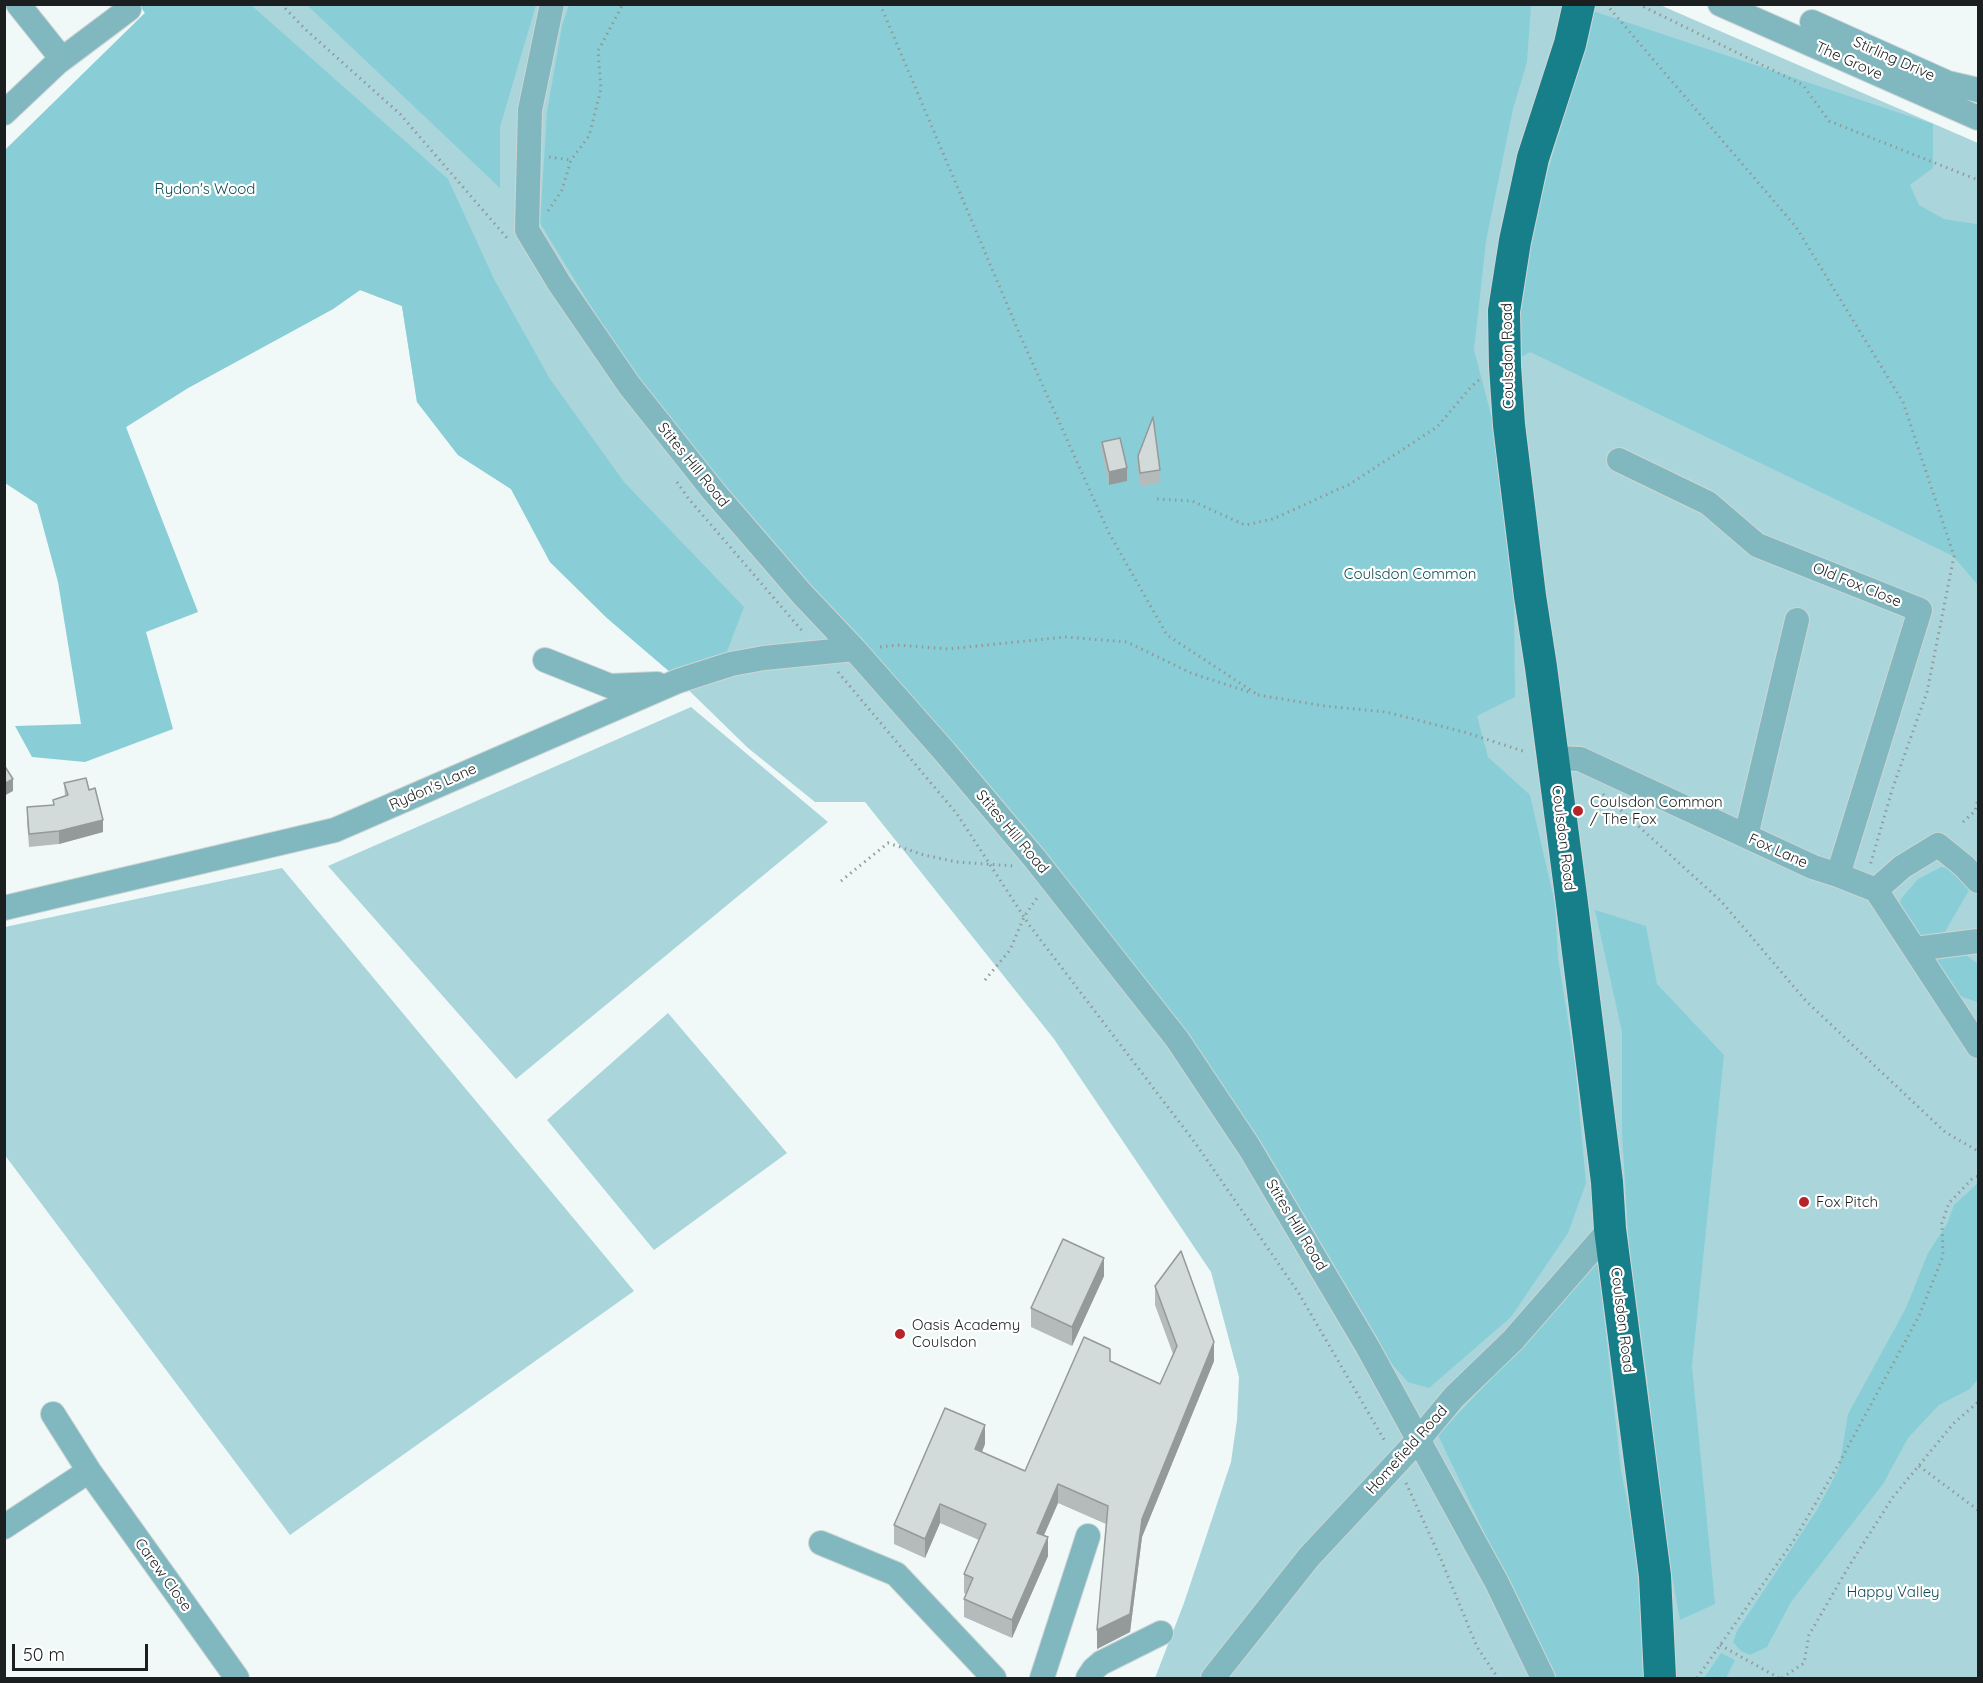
<!DOCTYPE html>
<html>
<head>
<meta charset="utf-8">
<style>
  body { margin:0 }
  #map { position:relative; width:1983px; height:1683px; overflow:hidden; background:#f0f8f8; font-family:Quicksand,sans-serif }
  canvas { display:block }
  .frame { position:absolute; inset:0; border:6px solid #1c1f1f; pointer-events:none }
  .scale { position:absolute; left:12px; top:1644px; width:136px; height:27px; box-sizing:border-box; border:3px solid #1c1f1f; border-top:0; padding-left:8px; font-size:18px; line-height:21px; white-space:nowrap; color:#1c1f1f; -webkit-text-stroke:4px #fff; paint-order:stroke }
</style>
</head>
<body>
<div id="map">
<canvas width="1983" height="1683"></canvas>
<div class="frame"></div>
<div class="scale">50 m</div>
</div>
<script>
const ctx = document.querySelector('canvas').getContext('2d');
ctx.lineJoin = 'round';
function fillPath(path, color) { ctx.fillStyle = color; ctx.fill(path, 'evenodd'); }
const poly = rows => new Path2D(rows.map(r => 'M' + r).join(''));
function trace(path, color, width, dash) { ctx.strokeStyle = color; ctx.lineWidth = width; ctx.lineCap = dash ? 'butt' : 'round'; ctx.setLineDash(dash || []); ctx.stroke(path); }
function write(font, color, halo, rows, align = 'center') {
  ctx.font = font + ' Quicksand,sans-serif'; ctx.lineWidth = 4.5; ctx.setLineDash([]); ctx.textBaseline = 'middle'; ctx.strokeStyle = halo; ctx.fillStyle = color; for (const [text, x, y, turn = 0] of rows) {
    ctx.save(); ctx.translate(x, y); ctx.rotate((+turn || 0) * Math.PI / 180); ctx.textAlign = isNaN(turn) ? turn : align; if (halo) ctx.strokeText(text, 0, 0); ctx.fillText(text, 0, 0); ctx.restore();
  }
}
const green = poly([
  [139,4,1660,5,1978,143,1978,1678,1155,1678,1184,1603,1231,1462,1237,1420,1239,1377,1211,1272,1054,1039,865,802,815,802,748,748,670,672,607,618,550,562,511,489,458,455,417,402,402,306,360,290,333,309,188,388,126,427,5,483,4,151,145,13],
  [691,707,828,822,516,1079,328,866],
  [282,868,634,1291,290,1535,4,1154,5,927],
  [668,1013,787,1153,654,1250,547,1120]
]);
const forest = poly([
  [139,5,251,5,448,179,494,279,550,379,624,482,744,607,726,654,670,672,607,618,550,562,511,489,458,455,417,402,402,306,360,290,333,309,188,388,126,427,198,612,146,632,173,729,85,762,32,757,15,726,81,724,58,582,37,504,5,483,4,151,145,13],
  [307,5,536,5,500,127,500,188],
  [569,5,1531,5,1527,62,1513,109,1486,241,1474,350,1493,422,1514,593,1515,697,1477,716,1488,757,1530,795,1555,904,1558,958,1575,1064,1586,1183,1568,1233,1511,1317,1429,1388,1408,1382,1373,1343,1254,1144,809,589,636,380,540,223,547,112,562,26],
  [1593,11,1933,124,1933,168,1910,185,1919,205,1944,219,1976,224,1978,223,1978,585,1953,556,1530,352,1515,361,1517,311,1533,224],
  [1941,867,1959,868,1972,885,1942,937,1978,964,1978,1002,1953,994,1898,913,1901,899,1918,879],
  [1595,910,1646,926,1657,984,1724,1055,1692,1366,1715,1604,1680,1620,1664,1532,1647,1377,1629,1248,1622,1133,1622,1032],
  [1978,1183,1978,1379,1970,1389,1939,1405,1908,1438,1883,1484,1791,1602,1767,1647,1750,1655,1741,1651,1733,1642,1737,1631,1817,1510,1839,1468,1848,1414,1906,1308,1928,1253,1947,1224,1954,1205],
  [1598,1260,1621,1471,1641,1567,1648,1672,1644,1678,1549,1678,1477,1517,1438,1435,1564,1301],
  [1721,1653,1735,1660,1726,1678,1704,1678]
]);
const path = poly([
  [281,4,305,29,400,114,507,238],
  [880,4,1020,335,1109,533,1167,635,1258,695],
  [1606,4,1796,227,1903,402,1954,556,1927,692,1892,790,1870,866],
  [1638,4,1803,85,1829,121,1978,180],
  [549,157,571,160],
  [548,211,562,190,571,160,589,136,601,89,598,51,623,4],
  [677,482,688,498,804,633],
  [1157,499,1192,501,1245,525,1273,519,1350,484,1437,427,1471,387,1482,377],
  [880,647,897,645,948,649,1065,637,1127,642,1191,673,1252,693],
  [838,672,957,814,1030,926,1196,1144,1298,1292,1386,1443],
  [1258,695,1325,706,1386,712,1464,732,1526,752],
  [1603,794,1721,901,1806,1001,1945,1132,1978,1151],
  [1963,822,1975,811,1978,799],
  [841,881,888,843,924,855,957,862,1014,866],
  [985,980,1010,950,1024,917,1039,895],
  [1919,1466,1978,1510],
  [1406,1483,1440,1557,1477,1647,1498,1678],
  [1720,1645,1779,1678],
  [1697,1678,1794,1540,1837,1467,1919,1316,1943,1256,1942,1223,1949,1203,1972,1179,1978,1176],
  [1782,1678,1804,1663,1809,1635,1849,1566,1893,1497,1953,1424,1978,1402]
]);
const minor = poly([
  [18,4,62,59],
  [552,4,530,110,527,230,559,283,629,385,714,492,802,594,854,649,944,751,1035,859,1177,1039,1249,1147,1367,1346,1497,1583,1543,1678],
  [1720,4,1978,118],
  [1812,22,1948,83,1978,90],
  [4,113,57,63,129,9],
  [1619,460,1708,503,1757,545,1920,610,1838,875],
  [545,660,610,686,657,684],
  [1553,758,1580,759,1813,867,1838,875,1876,890,1978,1046],
  [1746,836,1797,620],
  [1876,890,1902,867,1938,845,1964,866,1978,881],
  [4,908,335,830,678,681,731,664,764,658,854,649],
  [1915,949,1978,941],
  [53,1414,89,1471,237,1678],
  [4,1527,89,1471],
  [821,1543,896,1574,994,1678],
  [1042,1678,1088,1536],
  [1088,1678,1094,1669,1101,1663,1161,1633],
  [1213,1678,1309,1557,1419,1439,1454,1397,1513,1340,1610,1229]
]);
const major = poly([
  [1579,4,1570,44,1533,158,1515,241,1504,311,1505,366,1509,425,1530,596,1541,667,1571,896,1607,1182,1610,1229,1655,1576,1660,1678]
]);
const wall = poly([
  [1102,442,1127,481,1109,485,1102,454],
  [1138,456,1160,470,1160,483,1140,486,1138,469],
  [64,783,89,790,103,832,59,844,29,847,27,820,27,807,53,805,53,800,65,796],
  [1978,829,1978,861,1977,859,1977,840],
  [1104,1276,1072,1346,1031,1327,1031,1308],
  [1155,1286,1214,1361,1142,1537,1130,1632,1097,1649,1106,1524,1058,1503,1044,1535,1048,1556,1012,1638,964,1617,964,1599,966,1594,964,1593,964,1574,979,1540,940,1523,925,1558,894,1544,894,1525,985,1444,982,1452,1025,1471,1110,1361,1160,1384,1173,1354,1155,1305]
]);
const shadedWall = poly([
  [1127,468,1127,481,1109,485,1109,472],
  [13,779,13,791,4,796,4,784],
  [103,820,103,832,59,844,59,831],
  [1104,1258,1104,1276,1072,1346,1072,1327],
  [1214,1342,1214,1361,1142,1537,1130,1632,1097,1649,1097,1630],
  [985,1425,985,1444,975,1468,975,1449],
  [1058,1484,1058,1503,1037,1551,1037,1533],
  [940,1504,940,1523,925,1558,925,1539],
  [1048,1537,1048,1556,1012,1638,1012,1620]
]);
const building = poly([
  [1153,417,1160,470,1140,473,1138,456,1153,417],
  [1120,438,1127,468,1109,472,1102,442,1120,438],
  [4,765,13,779,4,784,4,765],
  [86,778,89,790,95,788,103,820,59,831,29,834,27,807,54,805,53,800,68,795,64,783,86,778],
  [1063,1239,1104,1258,1072,1327,1031,1308,1063,1239],
  [1181,1251,1214,1342,1142,1519,1130,1614,1097,1630,1108,1506,1058,1484,1037,1533,1048,1537,1012,1620,964,1599,973,1578,964,1574,986,1524,940,1504,925,1539,894,1525,945,1408,985,1425,975,1449,1025,1471,1084,1337,1110,1349,1110,1361,1160,1384,1177,1346,1155,1286,1181,1251]
]);
const markers = [
  [1578,811,6,"#b52429"],
  [1804,1202,6,"#b52429"],
  [900,1334,6,"#b52429"]
];
const streetNames = [
  ["Stirling Drive",1894,59,24],
  ["The Grove",1849,61,24],
  ["Coulsdon Road",1508,356,-91],
  ["Stites Hill Road",693,465,51],
  ["Old Fox Close",1857,585,22],
  ["Rydon's Lane",433,787,-24],
  ["Stites Hill Road",1012,832,50],
  ["Coulsdon Road",1563,838,83],
  ["Fox Lane",1778,851,24],
  ["Stites Hill Road",1296,1225,59],
  ["Coulsdon Road",1622,1320,83],
  ["Homefield Road",1407,1450,-48],
  ["Carew Close",163,1575,54]
];
const parkNames = [
  ["Rydon's Wood",205,189],
  ["Coulsdon Common",1410,574],
  ["Happy Valley",1893,1592]
];
const poiNames = [
  ["Coulsdon Common",1590,802],
  ["/ The Fox",1590,819],
  ["Fox Pitch",1816,1202],
  ["Oasis Academy",912,1325],
  ["Coulsdon",912,1342]
];
fillPath(green, '#aad6db');
fillPath(forest, '#89ced6');
trace(minor, '#ced5d5', 26);
trace(major, '#ced5d5', 34);
trace(path, '#939999', 3, [1.5, 4.5]);
trace(minor, '#81b8bf', 24);
trace(major, '#167f89', 32);
fillPath(wall, '#b5bbbb');
fillPath(shadedWall, '#949999');
fillPath(building, '#d3dada');
trace(building, '#949999', 1.5);
for (const [x, y, r, color] of markers) { const dot = new Path2D(); dot.arc(x, y, r, 0, 2 * Math.PI); ctx.fillStyle = color; ctx.fill(dot); trace(dot, '#fff', 2); }
write('15px', '#1c1f1f', '#fff', streetNames);
write('15px', '#0e4c52', '#fff', parkNames);
write('15px', '#1c1f1f', '#fff', poiNames, 'left');
</script>
</body>
</html>
